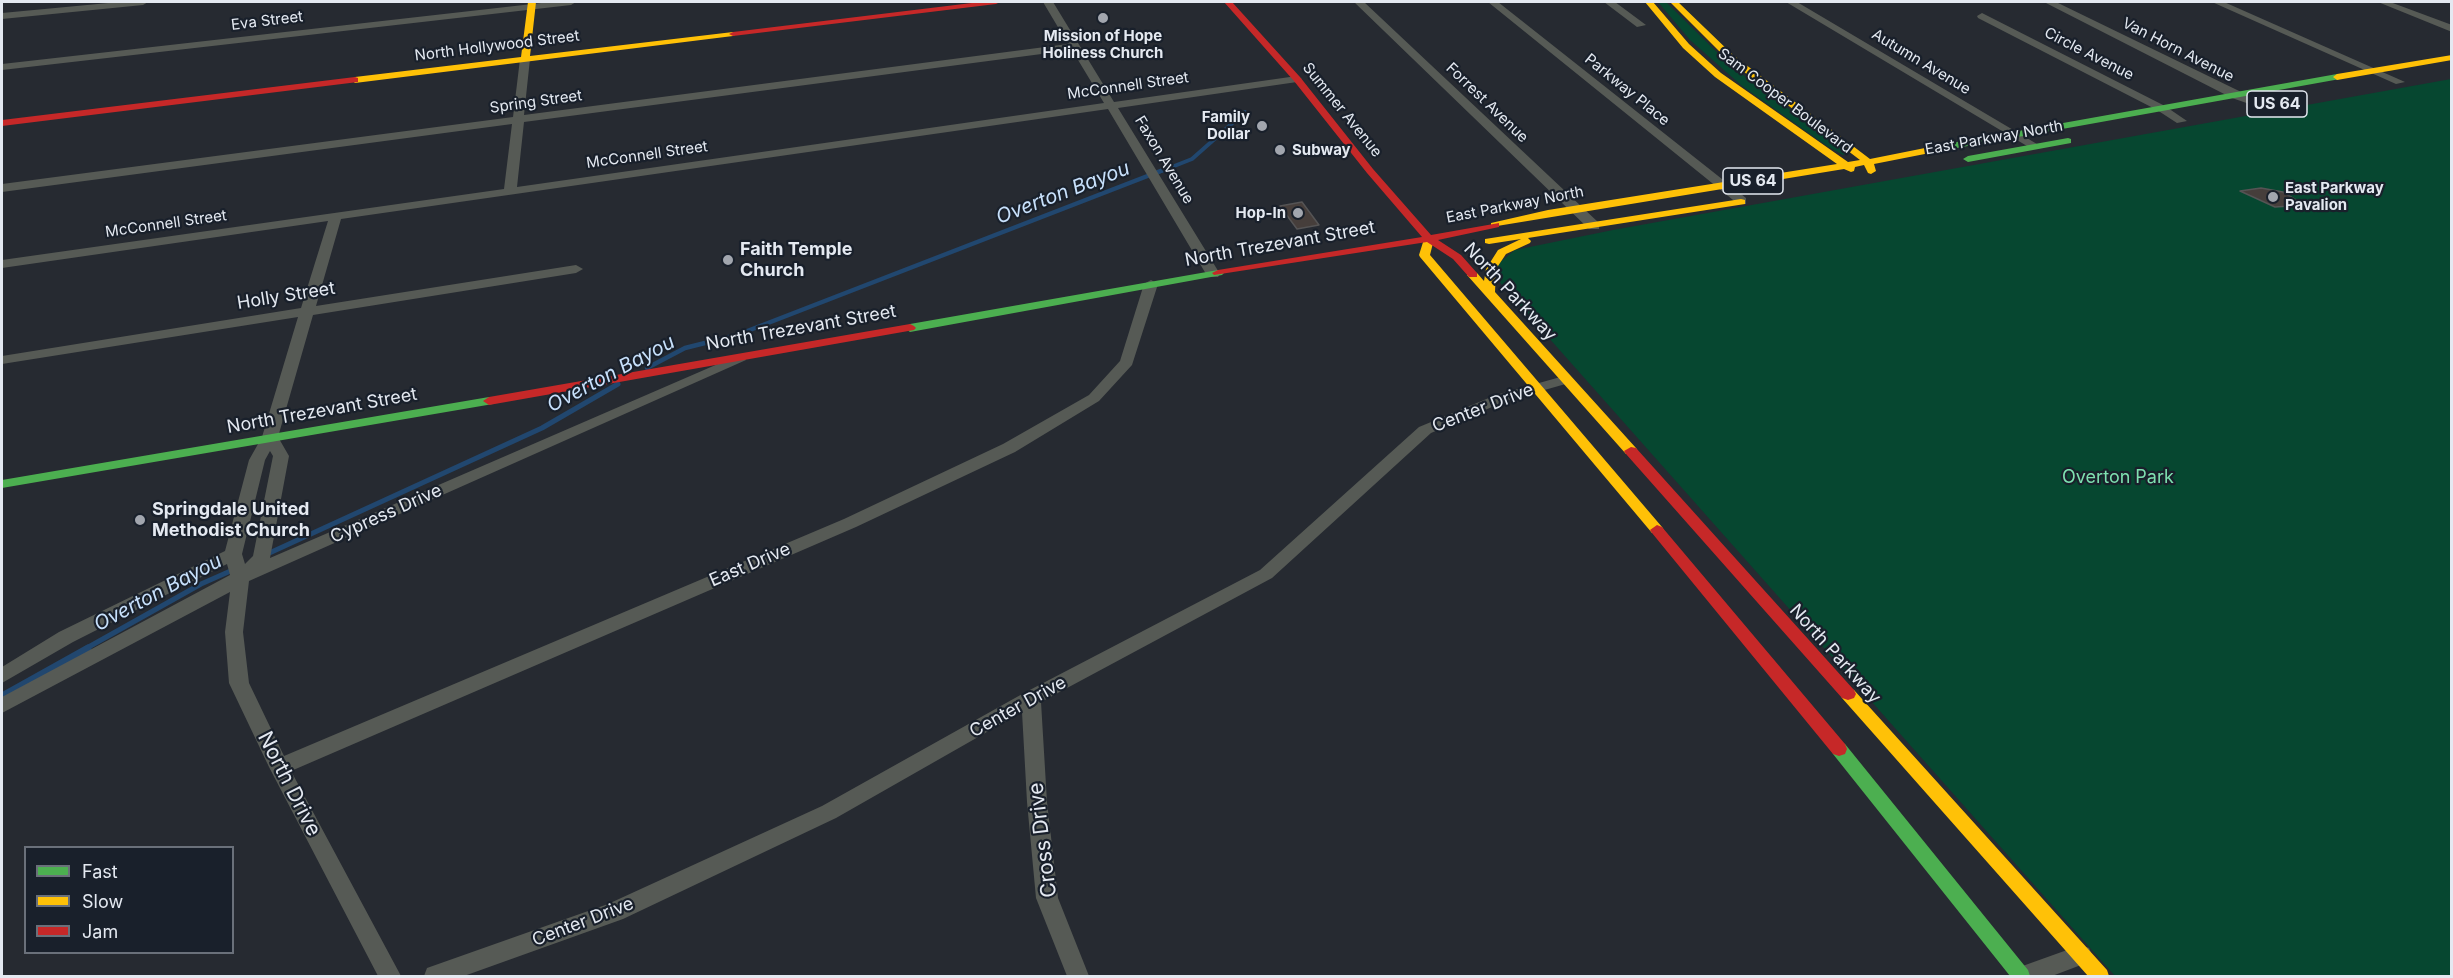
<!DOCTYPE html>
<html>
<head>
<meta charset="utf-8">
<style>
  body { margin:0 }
  #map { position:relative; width:2453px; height:978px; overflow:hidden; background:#262a31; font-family:Inter,sans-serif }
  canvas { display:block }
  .frame { position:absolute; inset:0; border:3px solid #e4e9f1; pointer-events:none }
  .legend { position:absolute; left:24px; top:846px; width:210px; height:108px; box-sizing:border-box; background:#19202b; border:2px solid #6a707a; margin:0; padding:8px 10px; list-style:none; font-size:18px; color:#e4e9f1 }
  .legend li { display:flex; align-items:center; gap:12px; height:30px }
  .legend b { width:30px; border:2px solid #6a707a }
</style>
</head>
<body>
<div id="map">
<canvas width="2453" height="978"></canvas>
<div class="frame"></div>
<ul class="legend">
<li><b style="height:8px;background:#4caf50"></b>Fast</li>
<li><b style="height:8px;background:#ffc107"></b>Slow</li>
<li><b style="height:8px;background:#c62828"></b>Jam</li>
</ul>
</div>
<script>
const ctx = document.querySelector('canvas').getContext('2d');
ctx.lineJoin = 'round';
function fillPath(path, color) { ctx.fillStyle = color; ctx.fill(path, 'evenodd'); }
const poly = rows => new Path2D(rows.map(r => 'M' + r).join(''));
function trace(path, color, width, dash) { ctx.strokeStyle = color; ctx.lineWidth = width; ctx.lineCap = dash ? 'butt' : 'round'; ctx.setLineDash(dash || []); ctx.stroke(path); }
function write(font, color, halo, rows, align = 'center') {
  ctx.font = font + ' Inter,sans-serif'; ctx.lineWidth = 4.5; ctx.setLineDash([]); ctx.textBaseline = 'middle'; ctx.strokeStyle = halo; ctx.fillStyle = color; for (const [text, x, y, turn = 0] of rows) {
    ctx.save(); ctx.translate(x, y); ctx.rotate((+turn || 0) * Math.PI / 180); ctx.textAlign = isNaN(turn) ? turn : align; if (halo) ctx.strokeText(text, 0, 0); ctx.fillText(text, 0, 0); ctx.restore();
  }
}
const green = poly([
  [1658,2,1666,2,1731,66,1848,153,1843,155,1827,146,1742,86,1690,40],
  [2451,79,2451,976,2115,976,1501,284,1497,275,1498,264,1515,250,1613,230]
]);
const streamFar3 = poly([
  [1159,172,1192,159,1245,112]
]);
const streamFar2 = poly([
  [647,368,685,348,737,335,1163,170]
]);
const streamFar1 = poly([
  [265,555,542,428,618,384],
  [85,649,201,584,235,569]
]);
const stream = poly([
  [2,696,88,648]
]);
const building = poly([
  [2261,188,2283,192,2304,205,2275,207,2240,191,2261,188],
  [1302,202,1319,225,1297,229,1280,206,1302,202]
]);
const street = poly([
  [119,2,148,2,143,5,2,19,2,13,119,2],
  [550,2,576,2,571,5,2,70,2,64,550,2],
  [1043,2,1053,2,1114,102,1297,76,1302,79,1297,82,1118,108,1220,274,1218,277,1208,277,1206,274,1108,109,341,219,316,306,576,265,583,269,576,273,313,315,278,437,289,456,270,558,734,357,744,357,746,360,249,581,243,632,249,683,284,756,844,519,1003,444,1089,395,1120,361,1144,284,1151,280,1158,284,1132,365,1099,401,1015,452,856,527,291,771,401,976,378,976,269,767,229,683,225,632,230,592,2,713,2,697,230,575,227,564,73,642,2,683,2,667,59,632,225,551,249,460,262,437,298,317,2,364,2,356,301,308,328,221,2,268,2,260,504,189,512,124,2,192,2,184,513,117,520,59,525,56,530,59,524,115,1068,44,1043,2],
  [1072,50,1104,103,517,187,524,122,1072,50],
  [270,451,273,456,253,556,245,564,242,554,265,460,270,451],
  [1354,2,1364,2,1599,223,1599,229,1589,229,1354,2],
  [1488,2,1498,2,1746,198,1746,204,1738,204,1488,2],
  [1604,2,1615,2,1646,25,1637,27,1604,2],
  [1786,2,1797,2,2042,147,2032,149,1786,2],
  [2044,2,2056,2,2270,106,2264,109,2232,98,2044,2],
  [2212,2,2224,2,2405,82,2396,84,2212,2],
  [2378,2,2390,2,2452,25,2452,32,2378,2],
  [1982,13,2165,106,2187,121,2177,123,2157,110,1978,18,1977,16,1982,13],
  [1564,376,1569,377,1571,380,1569,383,1506,401,1431,433,1272,578,1041,702,1047,802,1058,898,1089,976,1067,976,1036,898,1027,802,1022,712,836,818,623,919,464,976,424,976,427,968,608,904,822,806,1024,693,1260,570,1419,427,1496,395,1564,376],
  [2081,945,2089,948,2092,955,2089,962,2052,976,2014,976,2017,968,2081,945]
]);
const fast = poly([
  [2337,74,2340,75,2340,79,1940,151,1935,148,1940,145,2337,74],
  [2068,138,2071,139,2071,143,1968,162,1963,159,1968,156,2068,138],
  [1218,270,1224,273,1222,275,910,332,904,328,910,324,1218,270],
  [489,397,493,398,495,401,493,404,2,488,2,480,489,397],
  [1839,742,1845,744,2028,970,2030,976,2010,976,1833,754,1831,749,1833,744,1839,742]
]);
const slow = poly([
  [528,2,536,2,530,56,733,32,737,34,733,36,355,83,351,80,355,77,521,57,528,2],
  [1645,2,1653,2,1689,44,1721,73,1848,162,1860,160,1727,59,1670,2,1678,2,1733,55,1870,159,1940,145,1945,148,1940,151,1874,164,1876,171,1871,174,1868,173,1864,165,1855,167,1854,171,1851,172,1844,169,1491,227,1491,223,1548,210,1837,164,1715,77,1683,48,1645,2],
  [2452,55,2452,60,2337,80,2333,77,2337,74,2452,55],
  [1741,199,1745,200,1745,204,1528,238,1531,241,1530,243,1506,254,1496,269,1495,292,1636,448,1638,451,1636,454,1626,454,1467,275,1473,272,1477,273,1484,281,1486,269,1498,250,1521,239,1489,244,1485,243,1485,239,1741,199],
  [1429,236,1434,239,1430,255,1662,527,1664,530,1662,533,1652,533,1420,257,1419,255,1424,239,1429,236],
  [1848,688,1854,690,2107,970,2109,976,2088,976,1842,698,1840,694,1842,690,1848,688]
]);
const jam = poly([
  [980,2,1000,2,996,4,733,36,729,34,733,32,980,2],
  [1224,2,1232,2,1300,77,1373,169,1431,235,1499,223,1499,227,1438,240,1461,255,1477,273,1477,277,1469,277,1453,259,1427,242,1214,275,1212,273,1218,270,1422,237,1367,173,1294,81,1224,2],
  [355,77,358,78,358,82,2,126,2,120,355,77],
  [910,324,914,326,916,328,914,330,489,405,483,401,489,397,910,324],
  [1631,447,1636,448,1854,690,1856,694,1854,698,1848,700,1842,698,1626,454,1624,451,1631,447],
  [1657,525,1662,527,1845,744,1847,749,1845,754,1839,756,1833,754,1652,533,1650,530,1657,525]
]);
const markers = [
  [1103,18,6,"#a2a6ae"],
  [1262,126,6,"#a2a6ae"],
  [1280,150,6,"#a2a6ae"],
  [2273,197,6,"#a2a6ae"],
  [1298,213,6,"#a2a6ae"],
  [728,260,6,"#a2a6ae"],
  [140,520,6,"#a2a6ae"]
];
const farStreetnames = [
  ["Eva Street",267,21,-7],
  ["North Hollywood Street",497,46,-7],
  ["Van Horn Avenue",2178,50,27],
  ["Circle Avenue",2089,54,27],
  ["Autumn Avenue",1921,62,31],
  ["McConnell Street",1128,86,-8],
  ["Parkway Place",1627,90,39],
  ["Sam Cooper Boulevard",1785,101,37],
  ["Spring Street",536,102,-8],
  ["Forrest Avenue",1487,103,44],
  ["Summer Avenue",1342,110,51],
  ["East Parkway North",1994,138,-10],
  ["McConnell Street",647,155,-8],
  ["Faxon Avenue",1164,160,59],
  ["East Parkway North",1515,205,-11],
  ["McConnell Street",166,224,-8]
];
const farPoinames = [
  ["Mission of Hope",1103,36,"center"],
  ["Holiness Church",1103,53,"center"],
  ["Family",1250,117],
  ["Dollar",1250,134],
  ["Subway",1292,150,"left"],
  ["East Parkway",2285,188,"left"],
  ["Pavalion",2285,205,"left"],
  ["Hop-In",1286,213]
];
const shields = [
  [2277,104,60],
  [1753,181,60]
];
const shieldNames = [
  ["US 64",2277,104],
  ["US 64",1753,181]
];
const streetNames = [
  ["North Trezevant Street",1280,244,-10],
  ["North Parkway",1510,292,47],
  ["Holly Street",286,296,-9],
  ["North Trezevant Street",801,328,-10],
  ["Center Drive",1483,408,-21],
  ["North Trezevant Street",322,411,-10],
  ["Cypress Drive",386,514,-24],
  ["East Drive",750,565,-23],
  ["North Parkway",1835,654,48],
  ["Center Drive",1018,707,-29],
  ["Center Drive",583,922,-21]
];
const poiNames = [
  ["Faith Temple",740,250],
  ["Church",740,271],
  ["Springdale United",152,510],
  ["Methodist Church",152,531]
];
const parkNames = [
  ["Overton Park",2118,478]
];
const waterNames = [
  ["Overton Bayou",1063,193,-21],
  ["Overton Bayou",611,374,-28],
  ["Overton Bayou",158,593,-28]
];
const nearStreetnames = [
  ["North Drive",289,784,63],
  ["Cross Drive",1043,840,-97]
];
fillPath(green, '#064730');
trace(streamFar3, '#21476f', 4);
trace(streamFar2, '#21476f', 4.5);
trace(streamFar1, '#21476f', 5);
trace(stream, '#21476f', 7);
fillPath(building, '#463e3b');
trace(building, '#555455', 1.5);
fillPath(street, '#565a55');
fillPath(fast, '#4caf50');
fillPath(slow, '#ffc107');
fillPath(jam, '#c62828');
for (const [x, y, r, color] of markers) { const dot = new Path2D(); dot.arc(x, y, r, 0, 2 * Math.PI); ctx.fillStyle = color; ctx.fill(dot); trace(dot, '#19202b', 2); }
write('15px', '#e4e9f1', '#19202b', farStreetnames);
write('bold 15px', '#e4e9f1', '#19202b', farPoinames, 'right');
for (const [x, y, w] of shields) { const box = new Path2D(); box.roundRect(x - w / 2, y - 13, w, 26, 4.5); ctx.fillStyle = '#19202b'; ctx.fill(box); trace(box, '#e4e9f1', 1.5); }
write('bold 16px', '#e4e9f1', null, shieldNames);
write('18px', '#e4e9f1', '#19202b', streetNames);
write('bold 18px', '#e4e9f1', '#19202b', poiNames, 'left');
write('18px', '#7ee0b0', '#19202b', parkNames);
write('italic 20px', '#c8e1fc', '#19202b', waterNames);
write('21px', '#e4e9f1', '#19202b', nearStreetnames);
</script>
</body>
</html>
